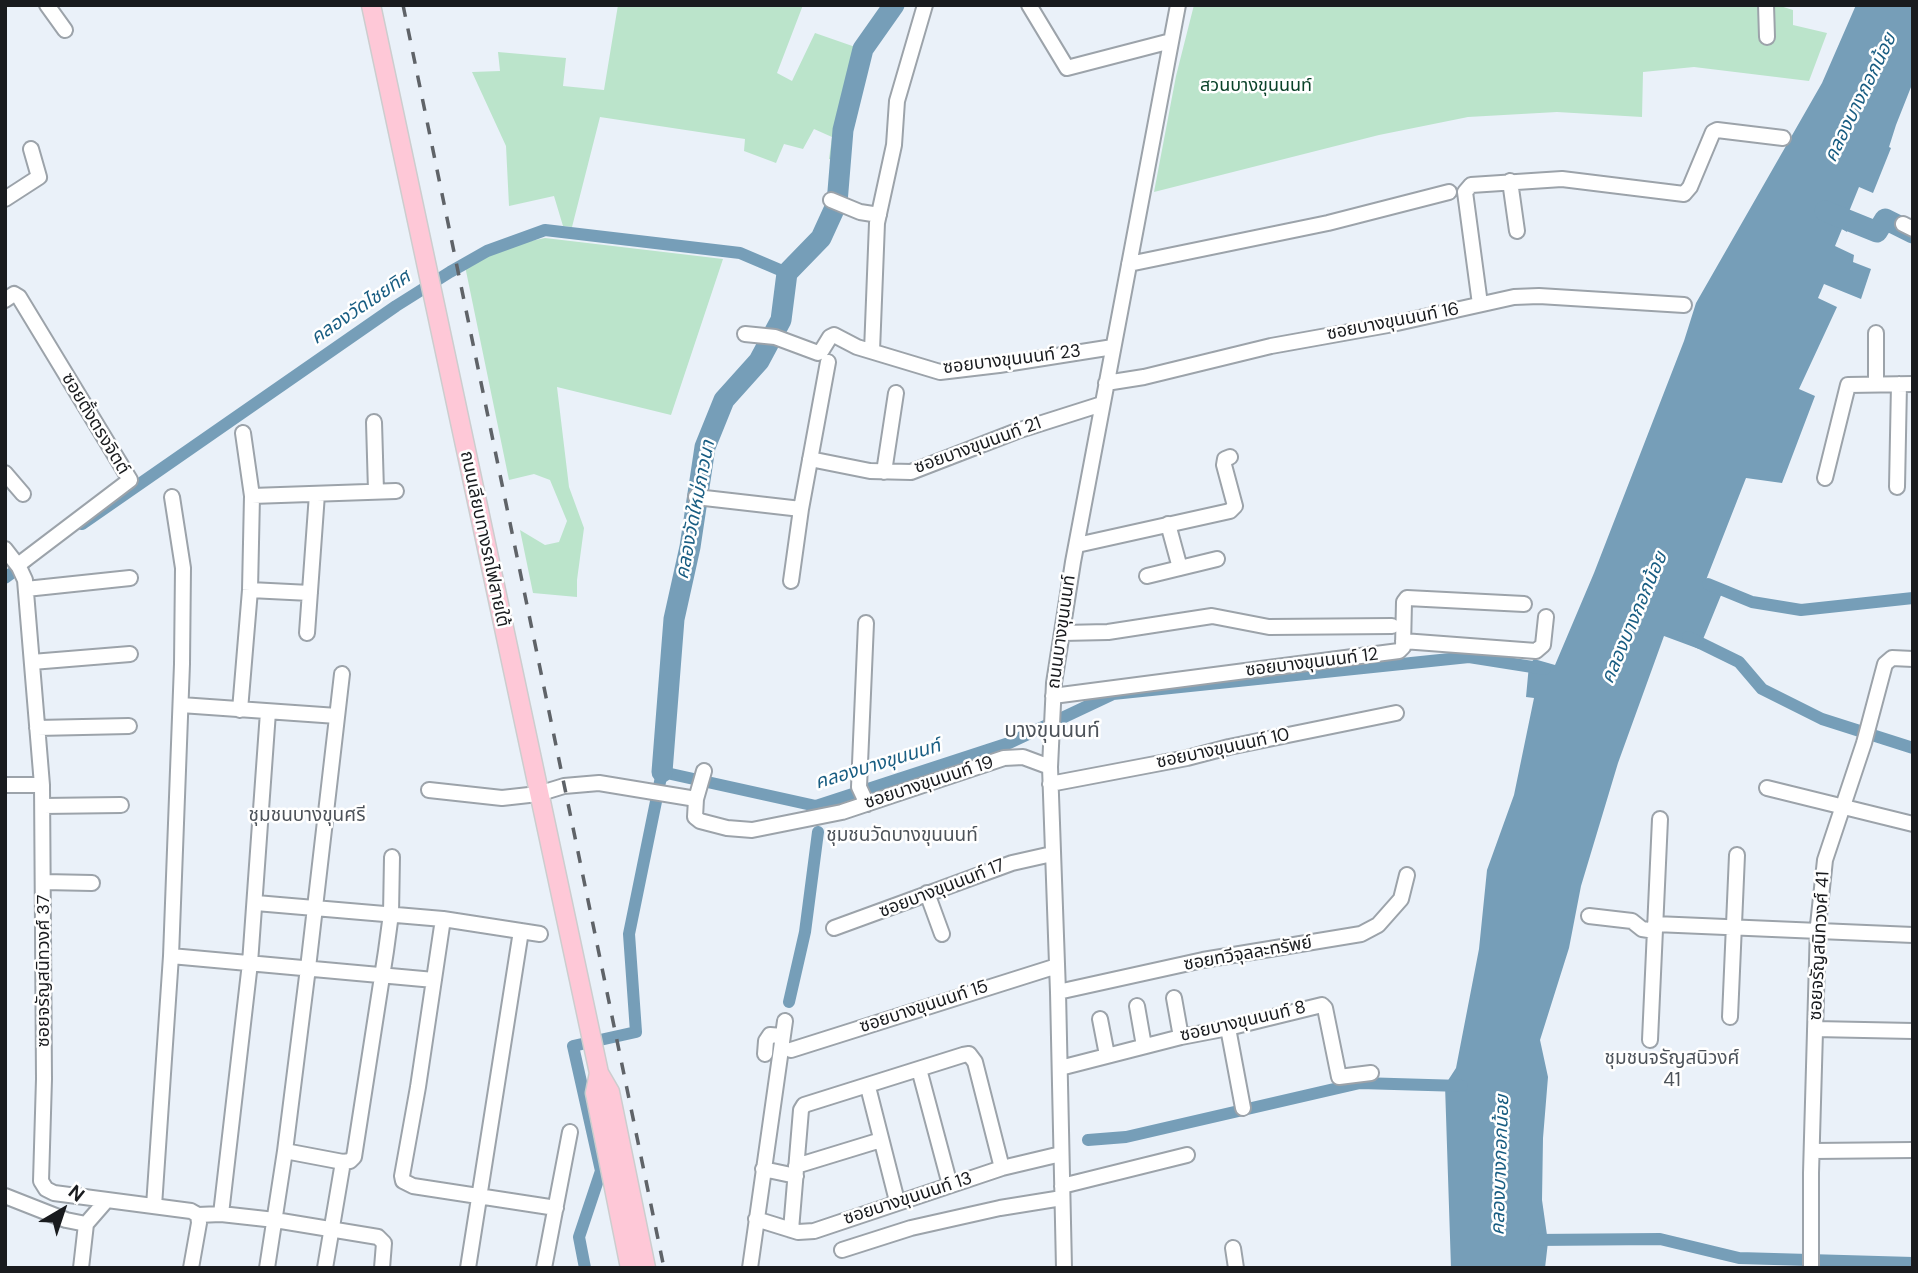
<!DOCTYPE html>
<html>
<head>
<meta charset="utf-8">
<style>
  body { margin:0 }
  #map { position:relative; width:1918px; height:1273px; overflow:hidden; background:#eaf1f9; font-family:"DM Sans",sans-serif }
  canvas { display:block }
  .frame { position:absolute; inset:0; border:7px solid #191b1e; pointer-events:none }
  .north { position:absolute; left:28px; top:1175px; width:70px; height:70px; -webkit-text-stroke:5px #fff; paint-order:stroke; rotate:39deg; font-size:19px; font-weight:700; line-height:28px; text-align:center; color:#191b1e }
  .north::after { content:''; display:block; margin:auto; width:24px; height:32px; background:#191b1e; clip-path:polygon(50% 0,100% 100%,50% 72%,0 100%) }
</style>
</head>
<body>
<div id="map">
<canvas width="1918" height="1273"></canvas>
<div class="frame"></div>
<div class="north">N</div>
</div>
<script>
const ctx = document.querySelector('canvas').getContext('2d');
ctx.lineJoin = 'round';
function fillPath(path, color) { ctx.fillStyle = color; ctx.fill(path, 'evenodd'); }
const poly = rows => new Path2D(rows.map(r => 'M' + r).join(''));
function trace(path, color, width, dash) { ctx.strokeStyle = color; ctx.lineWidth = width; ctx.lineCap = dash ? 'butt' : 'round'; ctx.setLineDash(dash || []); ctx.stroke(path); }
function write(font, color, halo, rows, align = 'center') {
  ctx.font = font + ' "DM Sans","Noto Sans Thai",sans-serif'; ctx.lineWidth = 5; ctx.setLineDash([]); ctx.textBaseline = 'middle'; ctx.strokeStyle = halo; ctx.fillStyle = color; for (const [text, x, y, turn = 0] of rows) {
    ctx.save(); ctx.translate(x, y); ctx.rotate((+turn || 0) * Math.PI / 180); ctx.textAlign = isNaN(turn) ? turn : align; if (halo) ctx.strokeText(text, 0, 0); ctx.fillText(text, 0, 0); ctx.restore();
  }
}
const green = poly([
  [618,5,803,5,777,73,792,81,815,33,861,49,846,162,829,159,832,137,814,129,803,149,784,144,776,163,744,151,745,139,600,117,572,227,563,226,554,196,509,206,506,146,472,72,500,71,498,52,566,58,563,86,604,90],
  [1194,5,1777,5,1793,10,1793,25,1827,33,1809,81,1694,67,1643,72,1642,117,1557,112,1468,117,1379,135,1154,192,1176,76],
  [545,238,723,259,671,415,557,387,569,487,584,528,577,580,577,597,533,593,520,530,545,545,559,542,567,521,550,480,534,474,509,480,465,266,521,243]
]);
const water = poly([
  [1856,5,1913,5,1913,82,1896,125,1889,147,1891,148,1873,193,1859,187,1846,219,1850,221,1847,232,1842,229,1835,246,1854,255,1853,262,1871,269,1861,299,1824,284,1818,298,1837,307,1799,389,1815,396,1782,483,1746,478,1706,580,1724,588,1699,649,1664,636,1618,763,1581,886,1569,948,1540,1040,1548,1077,1543,1138,1542,1200,1548,1242,1545,1268,1451,1268,1445,1085,1456,1068,1479,949,1487,870,1514,795,1534,698,1526,697,1529,665,1534,659,1555,665,1594,573,1684,341,1696,303,1822,83]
]);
const canal = poly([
  [82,524,396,306,450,272,487,251,545,230,740,253,787,273],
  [5,578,27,562],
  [1708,584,1752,602,1801,610,1913,598],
  [1688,637,1739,662,1762,689,1822,719,1913,748],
  [789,1002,805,932,818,832],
  [1088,1140,1126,1137,1360,1083,1462,1086],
  [1534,1240,1660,1239,1739,1258,1913,1263],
  [585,1268,579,1237,601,1171,573,1046,636,1032,629,934,662,772,816,806,1009,743,1113,694,1469,657,1545,669]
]);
const river = poly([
  [1825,211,1877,232,1885,219,1913,233],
  [662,772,674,619,690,547,705,447,724,400,759,361,781,320,787,273,821,238,837,203,843,130,863,49,894,5]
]);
const minor = poly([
  [47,5,65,30],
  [1029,5,1067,68,1171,41],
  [1766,5,1767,37],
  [1510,181,1517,231],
  [5,199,39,177,31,149],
  [831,200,860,212,879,215],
  [1903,224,1913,229],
  [1129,264,1328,223,1449,192],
  [5,300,14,294,19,297,130,480,18,565],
  [1480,304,1465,192,1471,185,1562,179,1684,194,1690,187,1713,132,1717,130,1783,138],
  [745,334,775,337,818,353,822,350,830,337,834,335,857,347,940,372,999,365,1113,347],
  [872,351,877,223,894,145,897,101,925,5],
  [1106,383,1144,377,1271,346,1388,325,1514,297,1539,296,1684,305],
  [1876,383,1876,333],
  [374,422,376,491],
  [810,459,870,471,911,472,1017,431,1102,404],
  [884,472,896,393],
  [5,473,23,494],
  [1825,478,1848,385,1913,384],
  [1897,487,1899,384],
  [252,496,396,491],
  [696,497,801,509],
  [1168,524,1180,568],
  [1077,545,1230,511,1235,506,1224,465,1225,459,1230,457],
  [5,549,19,567,25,580,42,785,44,1079,41,1181,46,1189,54,1193,191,1211,198,1215,199,1223,191,1268],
  [1147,576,1217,559],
  [791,581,801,509,828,362],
  [26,589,130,578],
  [250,590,310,593],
  [866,623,859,787,867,804],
  [307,633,317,494],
  [1062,633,1108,632,1212,616,1269,627,1392,626],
  [1403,641,1536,651,1543,645,1546,617],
  [32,662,130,654],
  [1053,696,1399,651,1403,647,1404,602,1407,598,1524,604],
  [181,705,337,716],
  [240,710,250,590,252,496,243,433],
  [37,728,129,726],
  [704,771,696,799,695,817,700,821,727,828,752,830,842,812,1004,758,1023,757,1050,767],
  [1050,784,1187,758,1229,747,1396,713],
  [5,785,42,785],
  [1767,788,1913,824],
  [429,790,502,798,538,794,564,786,599,783,696,799],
  [43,806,121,805],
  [44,882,92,883],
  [927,893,942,934],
  [256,903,443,919,540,934],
  [1589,916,1632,921,1642,929,1655,931],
  [443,919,418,1087,402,1176,403,1181,413,1186,556,1208],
  [1655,924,1913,935],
  [834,928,1012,863,1052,854],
  [171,956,434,980],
  [1058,992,1203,960,1361,934,1378,925,1401,899,1407,875],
  [1174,998,1181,1037],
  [1137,1006,1144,1046],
  [1730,1017,1737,855],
  [1100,1019,1107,1055],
  [1228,1028,1243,1108],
  [1815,1029,1913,1031],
  [1650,1040,1660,819],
  [791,1050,1057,966],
  [765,1054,766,1041,770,1035,782,1036],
  [1060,1068,1181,1037,1228,1028,1322,1005,1325,1008,1339,1077,1371,1073],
  [919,1069,950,1185],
  [868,1087,897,1201],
  [285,1151,343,1162,350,1161,354,1157,386,951,391,914,392,857],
  [1813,1151,1913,1150],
  [796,1166,881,1140],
  [763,1169,796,1176],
  [1062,1186,1187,1155],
  [5,1196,66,1220,86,1224,106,1201],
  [154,1206,171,956,182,664,183,568,172,497],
  [221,1214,250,963,268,712],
  [198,1215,221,1214,275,1220,378,1237,384,1243,382,1268],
  [756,1219,798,1232,814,1231,1002,1168,1061,1154],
  [791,1230,801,1110,804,1105,963,1055,969,1054,975,1062,1002,1168],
  [1233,1248,1236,1268],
  [842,1250,911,1228,1000,1208,1062,1198],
  [81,1268,86,1224],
  [267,1268,285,1151,308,968,342,674],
  [325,1268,343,1162],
  [468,1268,521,931],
  [544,1268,570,1132],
  [750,1268,785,1021],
  [1064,1268,1058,992,1050,767,1054,683,1073,562,1178,5],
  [1811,1268,1811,1173,1818,925,1825,860,1864,743,1885,664,1892,658,1913,659]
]);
const major = poly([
  [371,5,599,1073,610,1092,646,1268],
  [599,1073,595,1093,630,1268]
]);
const rail = poly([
  [403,5,664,1268]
]);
const parkNames = [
  ["สวนบางขุนนนท์",1256,86]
];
const streetNames = [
  ["ซอยบางขุนนนท์ 16",1393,322,-11],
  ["ซอยบางขุนนนท์ 23",1012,360,-7],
  ["ซอยตั้งตรงจิตต์",95,424,59],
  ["ซอยบางขุนนนท์ 21",978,446,-20],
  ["ถนนเลียบทางรถไฟสายใต้",484,539,78],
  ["ถนนบางขุนนนท์",1062,632,-82],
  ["ซอยบางขุนนนท์ 12",1312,663,-7],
  ["ซอยบางขุนนนท์ 10",1223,749,-12],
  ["ซอยบางขุนนนท์ 19",929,783,-18],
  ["ซอยบางขุนนนท์ 17",942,889,-21],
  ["ซอยจรัญสนิทวงศ์ 41",1820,946,-87],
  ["ซอยทวีจุลละทรัพย์",1248,954,-10],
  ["ซอยจรัญสนิทวงศ์ 37",44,971,-90],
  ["ซอยบางขุนนนท์ 15",924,1007,-18],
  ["ซอยบางขุนนนท์ 8",1243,1022,-13],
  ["ซอยบางขุนนนท์ 13",908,1199,-18]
];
const waterNames = [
  ["คลองบางกอกน้อย",1861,98,-64],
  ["คลองวัดไชยทิศ",361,308,-34],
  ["คลองวัดใหม่ภาวนา",696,510,-79],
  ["คลองบางกอกน้อย",1635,618,-67],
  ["คลองบางขุนนนท์",878,765,-17],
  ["คลองบางกอกน้อย",1501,1165,-88]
];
const neighbourhoodNames = [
  ["ชุมชนบางขุนศรี",307,816],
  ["ชุมชนวัดบางขุนนนท์",902,836],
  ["ชุมชนจรัญสนิวงศ์",1672,1059],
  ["41",1672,1081]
];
const quarterNames = [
  ["บางขุนนนท์",1052,731]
];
fillPath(green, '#bbe4cb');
fillPath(water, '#769eb8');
trace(canal, '#769eb8', 12);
trace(river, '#769eb8', 21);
trace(minor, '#9ca3aa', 18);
trace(major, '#cccdce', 21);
trace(minor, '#fff', 14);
trace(major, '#fec8d7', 18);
trace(rail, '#5f6368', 3.5, [12, 12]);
write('18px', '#0a4229', '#fff', parkNames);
write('18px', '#191b1e', '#fff', streetNames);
write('italic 19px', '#185d82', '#fff', waterNames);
write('19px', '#4d535a', '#fff', neighbourhoodNames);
write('21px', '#4d535a', '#fff', quarterNames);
</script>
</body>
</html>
